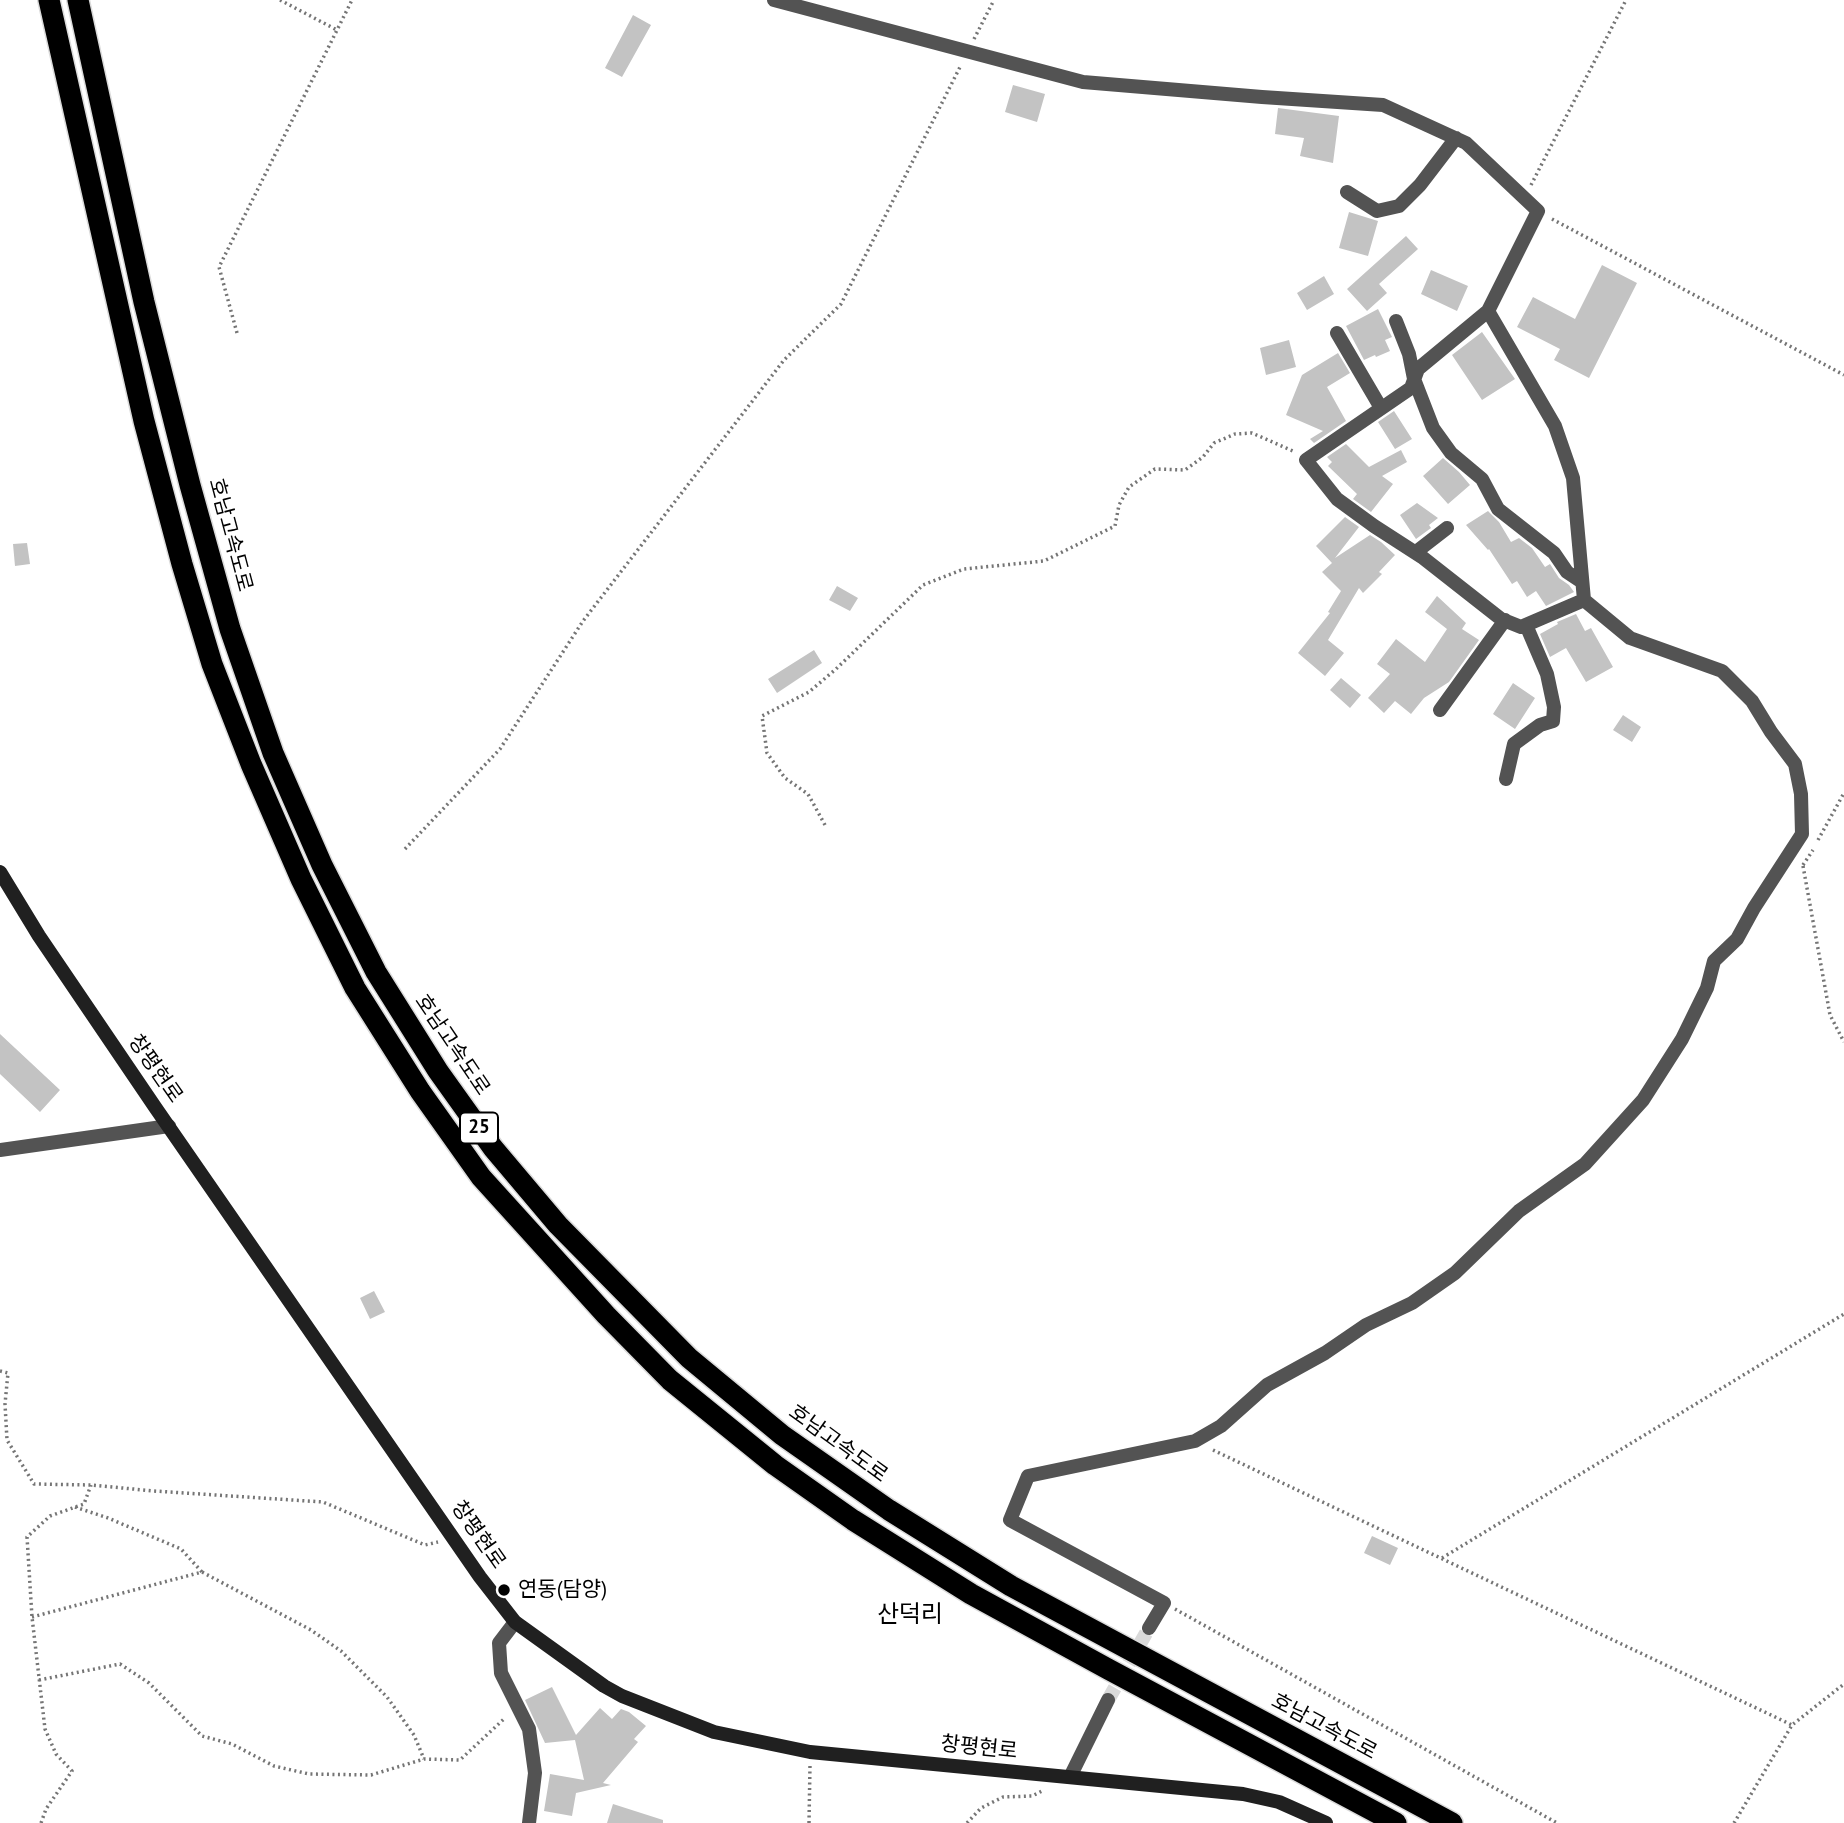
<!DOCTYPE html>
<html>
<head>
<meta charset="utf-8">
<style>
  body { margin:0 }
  canvas { display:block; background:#fff }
</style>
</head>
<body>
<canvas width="1844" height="1823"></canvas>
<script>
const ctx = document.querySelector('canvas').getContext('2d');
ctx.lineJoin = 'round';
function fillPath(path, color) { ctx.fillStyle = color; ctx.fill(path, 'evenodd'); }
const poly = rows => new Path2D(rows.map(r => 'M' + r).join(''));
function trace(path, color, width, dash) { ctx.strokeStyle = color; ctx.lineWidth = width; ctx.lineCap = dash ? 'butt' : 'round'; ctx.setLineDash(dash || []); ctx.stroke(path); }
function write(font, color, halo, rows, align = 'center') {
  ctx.font = font + ' "PT Sans","Noto Sans KR",sans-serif'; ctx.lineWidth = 7; ctx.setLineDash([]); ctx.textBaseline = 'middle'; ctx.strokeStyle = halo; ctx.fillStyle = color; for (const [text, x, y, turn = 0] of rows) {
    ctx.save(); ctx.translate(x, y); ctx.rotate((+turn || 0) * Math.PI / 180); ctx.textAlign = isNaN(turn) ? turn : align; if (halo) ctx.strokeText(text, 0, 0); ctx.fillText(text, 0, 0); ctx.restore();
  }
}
const building = poly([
  [633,15,651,25,622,77,605,68],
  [1013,85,1045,94,1037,122,1005,112],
  [1278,108,1339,116,1333,163,1300,156,1304,138,1275,134],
  [1349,212,1378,221,1368,256,1339,248],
  [1406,236,1418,249,1379,284,1387,293,1367,311,1347,289],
  [1602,265,1637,283,1589,378,1554,360,1560,349,1517,327,1533,297,1575,319],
  [1431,270,1468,286,1457,311,1421,294],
  [1324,276,1334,294,1307,310,1297,293],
  [1378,309,1392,337,1385,340,1390,351,1376,357,1375,355,1364,360,1346,326],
  [1482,332,1515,379,1482,400,1452,355],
  [1289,340,1296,367,1266,375,1260,348],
  [1338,353,1350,373,1327,387,1346,421,1314,443,1310,439,1323,431,1286,415,1302,375],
  [1394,411,1412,439,1395,449,1378,422],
  [1346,444,1369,467,1401,450,1407,462,1382,476,1393,484,1371,512,1353,499,1357,494,1328,466,1332,462,1327,457],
  [1443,458,1459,472,1470,485,1448,504,1423,476],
  [1417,503,1438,518,1429,525,1431,528,1416,539,1400,515],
  [1488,511,1499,522,1511,542,1519,538,1532,548,1545,567,1550,564,1559,578,1569,585,1574,592,1546,606,1536,591,1527,597,1517,581,1512,584,1489,549,1488,550,1466,525],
  [1345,517,1359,527,1335,558,1370,535,1381,542,1395,555,1379,572,1382,574,1363,593,1359,588,1328,640,1344,653,1325,676,1298,653,1330,613,1328,612,1341,591,1322,572,1332,563,1316,546],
  [27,543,30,564,15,566,13,544],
  [837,586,858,598,850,611,829,600],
  [1437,596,1466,623,1462,629,1479,640,1449,682,1424,698,1411,714,1395,701,1384,713,1368,698,1390,674,1377,664,1396,639,1425,662,1447,629,1425,612],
  [1576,614,1585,631,1591,628,1613,667,1586,682,1566,648,1550,657,1540,634,1558,624,1557,622],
  [814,650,822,663,777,693,768,679],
  [1341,678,1361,695,1350,708,1330,690],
  [1513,683,1535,698,1515,729,1493,714],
  [1623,715,1641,727,1632,742,1613,730],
  [0,1034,60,1090,40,1112,0,1074],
  [374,1291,385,1312,370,1319,360,1298],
  [1372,1536,1398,1548,1390,1565,1364,1553],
  [552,1687,576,1735,600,1708,612,1719,621,1709,629,1712,646,1726,634,1739,638,1742,603,1783,611,1785,576,1793,572,1816,544,1811,550,1774,584,1780,575,1740,545,1743,525,1700],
  [613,1804,663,1820,663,1823,607,1823]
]);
const minorTunnel = poly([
  [1108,1700,1149,1628]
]);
const path = poly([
  [280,0,337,30],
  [974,39,994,0],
  [1531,185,1626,0],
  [1552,219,1844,375],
  [237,333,219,267,352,0],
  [825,825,808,794,785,778,767,753,762,716,809,692,836,669,923,585,964,569,1044,561,1115,526,1119,505,1129,487,1155,469,1185,470,1203,457,1214,443,1235,434,1252,433,1293,451],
  [1818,840,1844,793],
  [405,849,500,749,583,621,784,360,841,304,961,65],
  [1803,865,1813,850],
  [1803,866,1830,1015,1844,1042],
  [0,1371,8,1373,5,1404,7,1440,34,1484,91,1485,154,1491,323,1502,425,1545,438,1542],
  [1213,1450,1792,1725],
  [75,1507,108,1518,181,1549,202,1572],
  [1442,1558,1844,1314],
  [1175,1609,1557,1823],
  [32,1617,202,1572,311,1630,341,1651,387,1697,414,1735,424,1759],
  [39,1680,120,1664,149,1683,202,1736,232,1744,274,1766,309,1774,371,1775,424,1759,460,1760,505,1718],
  [41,1823,46,1809,72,1771,56,1754,45,1729,32,1617,27,1537,50,1516,84,1504,91,1485],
  [809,1823,810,1765],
  [967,1823,981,1808,1003,1797,1032,1796,1042,1791],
  [1734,1823,1792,1725,1844,1684]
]);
const minor = poly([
  [774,0,1083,82,1262,97,1383,105,1466,143,1538,211,1488,311,1555,426,1573,478,1584,600,1630,638,1722,671,1752,701,1771,732,1795,764,1801,794,1802,834,1754,908,1737,939,1714,961,1707,988,1682,1039,1643,1100,1585,1164,1519,1211,1455,1273,1412,1303,1366,1325,1325,1353,1267,1385,1221,1426,1195,1441,1028,1476,1010,1520,1164,1603,1149,1628],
  [1347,192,1377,211,1399,206,1420,185,1456,138],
  [1488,311,1418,369,1411,388,1306,460,1337,499,1374,526,1422,557,1501,619,1521,627,1584,600],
  [1396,321,1409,354,1414,379,1433,428,1451,453,1482,479,1498,509,1554,553,1567,572,1582,582],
  [1337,333,1381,408],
  [1416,552,1447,528],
  [1440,710,1505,620],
  [1506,779,1514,744,1540,725,1553,721,1554,707,1547,674,1526,625],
  [0,1150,169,1126],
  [515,1622,499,1643,501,1673,529,1729,535,1773,529,1823],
  [1070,1777,1108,1700]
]);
const secondary = poly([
  [0,872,39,936,155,1107,480,1577,515,1622,604,1686,622,1696,714,1732,810,1752,1243,1794,1279,1802,1326,1823]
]);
const motorway = poly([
  [49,0,144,421,182,564,212,664,251,764,301,879,355,988,420,1091,481,1177,606,1315,670,1380,775,1465,853,1520,971,1594,1108,1669,1396,1823],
  [78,0,144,302,190,485,230,629,273,753,322,865,376,972,438,1071,493,1148,558,1225,689,1358,782,1435,889,1510,1011,1586,1452,1823]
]);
const markers = [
  [504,1590,7,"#000"]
];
const shields = [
  [479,1128,38]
];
const shieldNames = [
  ["25",479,1128]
];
const streetNames = [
  ["호남고속도로",230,535,75],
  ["호남고속도로",452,1045,56],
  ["창평현로",155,1069,55],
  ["호남고속도로",838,1444,36],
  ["창평현로",478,1535,55],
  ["호남고속도로",1324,1727,28],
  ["창평현로",979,1748,6]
];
const poiNames = [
  ["연동(담양)",518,1590]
];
const quarterNames = [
  ["산덕리",910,1615]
];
fillPath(building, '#c3c3c3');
trace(minorTunnel, '#d9d9d9', 14, [14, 7]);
trace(motorway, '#dbdbdb', 24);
trace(path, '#757575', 3.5, [2, 3.5]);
trace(minor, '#535353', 14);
trace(secondary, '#202020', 14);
trace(motorway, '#000', 21);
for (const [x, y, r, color] of markers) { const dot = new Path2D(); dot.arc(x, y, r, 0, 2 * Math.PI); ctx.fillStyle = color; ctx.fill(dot); trace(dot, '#fff', 2.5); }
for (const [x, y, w] of shields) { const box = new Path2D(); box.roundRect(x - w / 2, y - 15.5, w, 31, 5); ctx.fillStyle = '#fff'; ctx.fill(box); trace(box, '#000', 2); }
write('bold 19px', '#000', null, shieldNames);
write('21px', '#000', '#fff', streetNames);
write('21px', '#000', '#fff', poiNames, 'left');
write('24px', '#000', '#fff', quarterNames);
</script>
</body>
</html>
